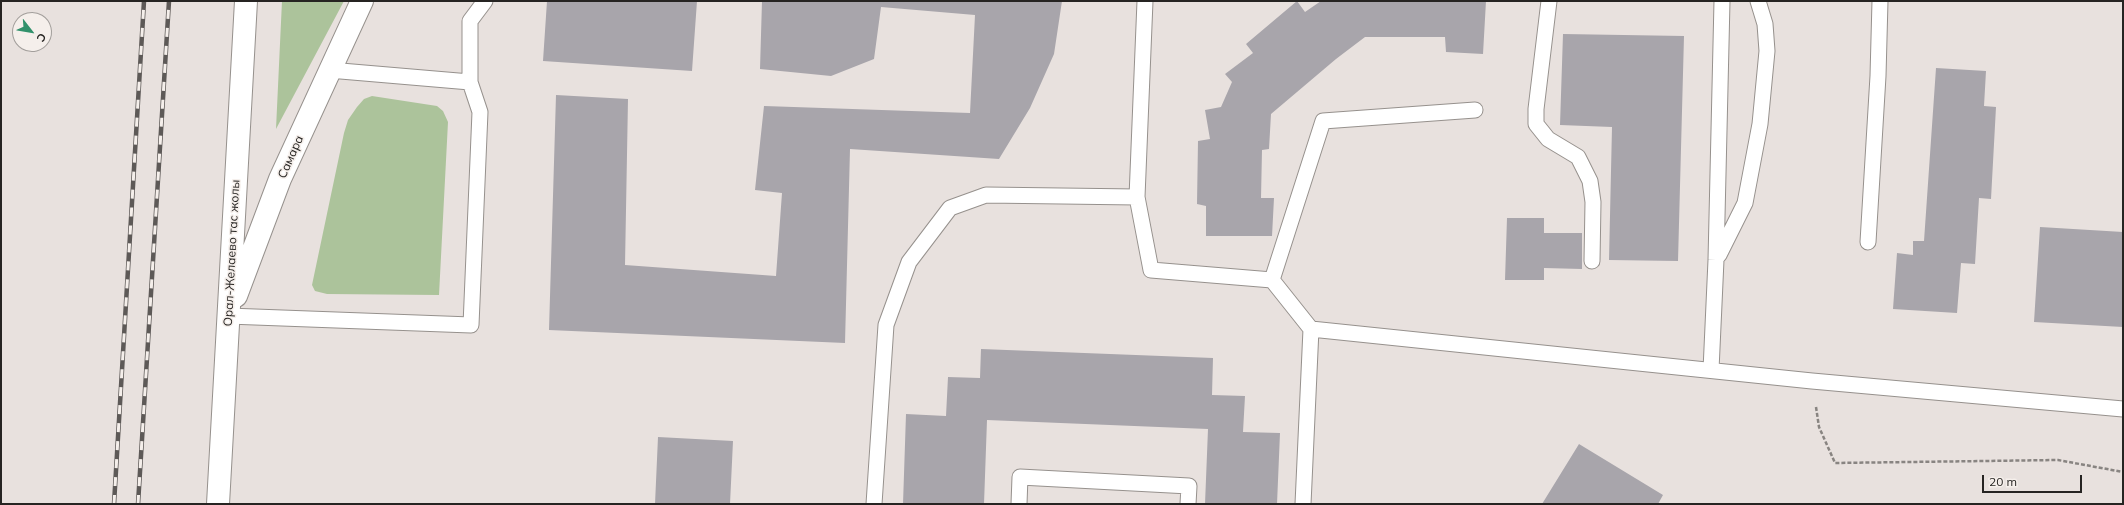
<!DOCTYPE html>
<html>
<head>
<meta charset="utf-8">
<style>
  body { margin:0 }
  #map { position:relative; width:2124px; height:505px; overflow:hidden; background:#e8e1de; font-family:Mulish,sans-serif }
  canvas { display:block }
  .frame { position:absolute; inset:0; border:2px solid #262422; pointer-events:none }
  .north { position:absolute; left:12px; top:12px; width:40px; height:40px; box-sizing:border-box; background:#f5efeb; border:1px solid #a29e9b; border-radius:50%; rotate:121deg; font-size:11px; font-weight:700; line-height:16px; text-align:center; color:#262422 }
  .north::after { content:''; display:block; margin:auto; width:14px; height:18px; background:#31916b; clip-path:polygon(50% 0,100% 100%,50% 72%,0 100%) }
  .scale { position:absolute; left:1982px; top:475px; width:100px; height:18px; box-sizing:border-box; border:2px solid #262422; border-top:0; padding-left:5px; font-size:12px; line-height:14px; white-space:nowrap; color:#262422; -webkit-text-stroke:3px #f5efeb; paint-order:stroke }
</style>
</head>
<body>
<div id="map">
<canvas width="2124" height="505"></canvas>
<div class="frame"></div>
<div class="north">С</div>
<div class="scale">20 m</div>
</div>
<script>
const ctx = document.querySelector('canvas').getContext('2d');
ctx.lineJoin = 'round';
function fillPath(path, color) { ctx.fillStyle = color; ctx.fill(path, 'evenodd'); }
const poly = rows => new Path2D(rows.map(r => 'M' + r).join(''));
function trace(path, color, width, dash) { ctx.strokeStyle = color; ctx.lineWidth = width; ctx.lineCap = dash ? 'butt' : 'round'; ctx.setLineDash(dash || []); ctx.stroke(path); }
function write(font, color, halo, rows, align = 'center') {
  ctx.font = font + ' Mulish,sans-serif'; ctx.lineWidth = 3; ctx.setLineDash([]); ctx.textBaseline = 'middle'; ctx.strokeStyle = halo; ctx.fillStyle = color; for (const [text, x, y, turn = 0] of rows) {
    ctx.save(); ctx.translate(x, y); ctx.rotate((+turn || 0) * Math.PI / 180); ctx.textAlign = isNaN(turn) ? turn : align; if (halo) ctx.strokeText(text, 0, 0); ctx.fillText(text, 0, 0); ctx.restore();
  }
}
const green = poly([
  [282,1,344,1,276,129],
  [372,96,437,106,443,111,448,122,439,295,327,294,315,291,312,285,344,133,348,120,357,107,364,99]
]);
const building = poly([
  [547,1,697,1,692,71,543,61],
  [762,1,1062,1,1054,54,1030,108,999,159,850,149,845,343,549,330,556,95,628,99,625,265,776,276,782,193,755,190,764,106,970,113,975,15,881,7,874,59,831,76,760,69],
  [1297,1,1305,12,1321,1,1486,1,1483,54,1446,52,1445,37,1365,37,1336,59,1271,114,1269,149,1262,150,1261,198,1274,198,1272,236,1206,236,1206,206,1197,204,1198,141,1210,139,1205,110,1221,107,1232,82,1225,74,1253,53,1246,44],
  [1563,34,1684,36,1678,261,1609,260,1612,127,1560,125],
  [1936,68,1986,71,1984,106,1996,107,1991,199,1979,198,1975,264,1961,263,1957,313,1893,309,1897,253,1913,255,1913,241,1924,241],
  [1507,218,1544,218,1544,233,1582,233,1582,269,1544,268,1544,280,1505,280],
  [2040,227,2123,232,2123,327,2034,322],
  [981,349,1213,358,1212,395,1245,396,1243,432,1280,433,1277,504,1205,504,1208,429,987,420,984,504,903,504,906,414,946,416,948,377,980,378],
  [658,437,733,441,730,504,655,504],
  [1579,444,1663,495,1658,504,1542,504]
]);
const path = poly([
  [1816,407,1819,427,1835,463,2058,460,2123,472]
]);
const lane = poly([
  [1145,1,1137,197,1151,270,1272,280,1323,121,1475,110],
  [1549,1,1536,109,1536,124,1548,139,1578,157,1590,181,1593,202,1592,261],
  [329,70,470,82,470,21,485,1],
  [1868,242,1878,76,1880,1],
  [1719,255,1745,203,1760,124,1767,51,1765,24,1758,1],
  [1272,280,1311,329,1303,504],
  [228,316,471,325,480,112,470,82],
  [1311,329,1812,381,2123,409],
  [1711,370,1716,260,1722,1],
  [874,504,886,325,909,262,950,208,986,195,1137,197],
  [1019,504,1020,477,1189,486,1188,504]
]);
const primary = poly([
  [236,296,280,179,362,1],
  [218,504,246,1]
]);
const rail = poly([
  [114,504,144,1],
  [138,504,169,1]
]);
const streetNames = [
  ["Самара",291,157,-66],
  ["Орал-Желаево тас жолы",232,253,-87]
];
fillPath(green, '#acc39b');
fillPath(building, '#a8a5ab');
trace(lane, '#96918d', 17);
trace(primary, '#96918d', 24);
trace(path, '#888481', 2.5, [4, 2]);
trace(lane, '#fff', 15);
trace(primary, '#fff', 22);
trace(rail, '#5d5957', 4.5);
trace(rail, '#f5efeb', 3, [9]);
write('12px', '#262422', '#f5efeb', streetNames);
</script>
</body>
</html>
